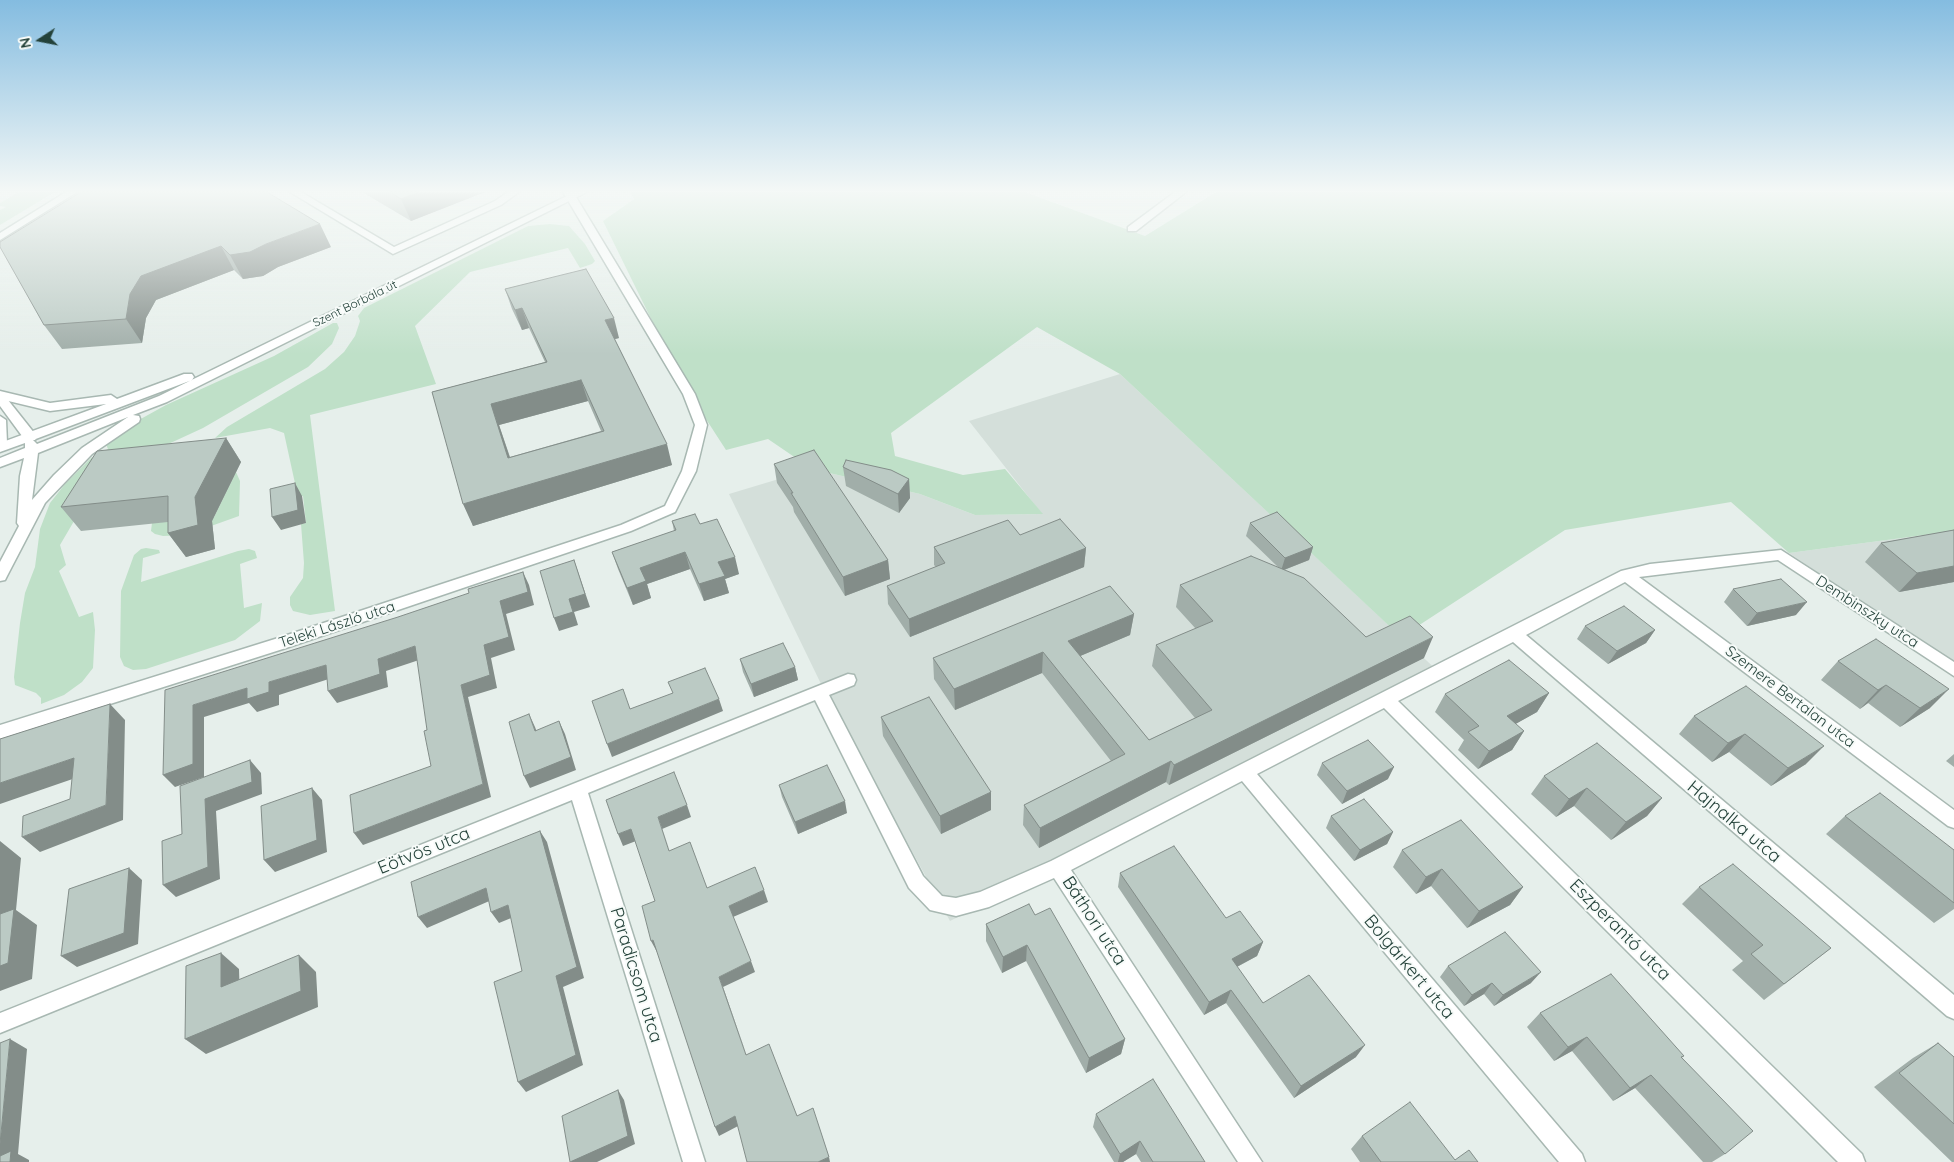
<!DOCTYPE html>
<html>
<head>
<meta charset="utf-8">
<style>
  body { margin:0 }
  #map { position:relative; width:1954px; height:1162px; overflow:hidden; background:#e6efeb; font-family:Quicksand,sans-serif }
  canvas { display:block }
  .north { position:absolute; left:15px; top:15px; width:50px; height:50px; -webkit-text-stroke:4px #f7fbf9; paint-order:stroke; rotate:259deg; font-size:14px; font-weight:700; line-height:20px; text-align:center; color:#24423a }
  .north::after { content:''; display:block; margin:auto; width:18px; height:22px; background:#24423a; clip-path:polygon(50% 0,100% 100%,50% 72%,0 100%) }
</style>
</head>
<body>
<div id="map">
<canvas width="1954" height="1162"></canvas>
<div class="north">N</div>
</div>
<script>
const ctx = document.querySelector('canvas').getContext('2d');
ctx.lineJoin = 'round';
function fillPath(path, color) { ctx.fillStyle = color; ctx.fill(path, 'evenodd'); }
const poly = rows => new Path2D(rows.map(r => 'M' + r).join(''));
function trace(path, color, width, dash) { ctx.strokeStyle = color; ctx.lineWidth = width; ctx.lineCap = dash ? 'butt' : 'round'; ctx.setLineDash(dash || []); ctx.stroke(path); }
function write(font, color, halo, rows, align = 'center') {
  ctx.font = font + ' Quicksand,sans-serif'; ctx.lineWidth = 4; ctx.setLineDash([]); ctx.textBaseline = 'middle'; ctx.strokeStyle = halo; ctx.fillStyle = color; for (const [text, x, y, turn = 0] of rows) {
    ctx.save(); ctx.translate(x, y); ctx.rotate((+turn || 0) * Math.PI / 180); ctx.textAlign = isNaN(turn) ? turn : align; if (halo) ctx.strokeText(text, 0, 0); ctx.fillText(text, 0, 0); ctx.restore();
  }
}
const built = poly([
  [1120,374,1442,675,950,921,822,686,729,494,812,469,920,494,975,515,1042,514,969,421],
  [1954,531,1954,665,1789,553]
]);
const green = poly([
  [19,192,55,192,0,225,0,210,6,207,0,206,0,203],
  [630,192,1025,192,1145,236,1216,192,1954,192,1954,531,1789,553,1731,502,1565,530,1401,637,1120,374,1037,327,891,433,895,456,963,475,1005,469,1043,514,975,515,920,494,812,469,768,439,726,450,682,382,603,221,634,199],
  [550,224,569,226,585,244,595,261,592,264,580,268,568,248,470,272,415,326,436,384,310,415,335,611,310,615,293,611,290,605,290,597,303,578,304,563,301,524,306,523,303,496,298,497,284,433,270,428,215,438,227,427,325,369,344,352,355,336,360,321,358,316,364,308,528,226],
  [333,323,337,323,339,328,332,344,308,367,203,428,164,446,77,516,60,545,66,565,59,571,79,617,93,612,95,630,93,668,82,682,64,695,41,704,41,698,36,693,15,685,14,677,20,623,25,593,35,567,40,529,50,503,65,484,91,458,108,449,105,442,128,426,166,405,274,356],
  [236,472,240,481,239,516,186,535,163,536,155,534,151,531,152,523,214,517],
  [146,548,159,550,160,553,143,558,141,582,238,551,249,549,255,551,257,558,240,564,244,608,262,603,260,621,235,640,146,669,133,670,124,666,120,657,121,591,134,555,141,549]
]);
const minor = poly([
  [66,192,77,192,0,240,0,233,66,192],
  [290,192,301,192,394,247,495,201,508,192,519,192,501,205,393,254,290,192],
  [563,192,573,192,695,394,707,425,696,471,675,512,631,531,286,648,0,739,0,725,275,639,621,525,665,506,682,471,695,425,683,394,563,192],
  [1175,192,1186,192,1136,231,1128,231,1128,227,1175,192],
  [0,394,4,395,35,434,37,437,35,440,25,440,0,406,0,394],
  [0,416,6,420,7,443,0,447,0,416],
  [1781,550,1954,662,1954,676,1778,560,1639,577,1954,810,1954,828,1948,826,1625,582,1526,635,1954,995,1954,1019,1947,1016,1513,642,1398,701,1862,1154,1865,1162,1838,1162,1384,708,1257,774,1582,1154,1585,1162,1559,1162,1242,781,1071,870,1262,1162,1238,1162,1054,878,989,907,956,916,930,910,909,888,815,700,588,793,705,1162,683,1162,572,800,0,1033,0,1013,848,674,854,675,856,680,854,685,829,695,923,876,942,896,956,898,980,892,1051,861,1621,571,1650,564,1781,550]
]);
const tertiary = poly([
  [575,192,587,192,167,402,133,415,139,416,140,419,139,422,92,454,45,503,7,576,5,580,0,581,0,562,19,526,17,523,20,476,24,458,0,467,0,458,25,448,25,443,0,452,0,443,106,404,50,411,0,399,0,391,50,403,111,395,117,399,184,374,192,374,194,377,192,380,33,440,37,444,159,396,575,192],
  [128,417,82,448,54,475,32,500,38,453,128,417]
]);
const wall = poly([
  [362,192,485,192,411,221],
  [0,247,331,247,278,267,263,276,243,279,234,270,156,300,146,318,142,343,62,349,44,325],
  [505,289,619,338,615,339,672,465,473,526,432,392,545,362,529,328,522,330,512,309],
  [588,401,601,431,510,457,499,425],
  [226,438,241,462,212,521,215,549,186,557,168,533,168,522,81,531,61,507],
  [774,464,888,560,890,579,845,596,794,512,793,507,777,483],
  [843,467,909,479,910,498,899,513,846,486],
  [672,521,700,524,739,574,725,579,729,593,704,601,690,569,647,584,651,598,633,605,618,569,612,552,674,531],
  [1250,523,1313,547,1309,560,1284,570,1366,637,1424,658,1169,785,1166,782,1039,848,1023,825,1024,805,1111,761,1042,673,955,710,934,679,933,658,1134,614,1130,635,1080,656,1149,740,1195,718,1152,666,1156,645,1196,629,1176,607,1180,585,1278,567,1246,536],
  [1954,530,1954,582,1899,592,1865,562,1881,543],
  [1020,535,1086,548,1084,567,910,637,888,604,887,586,936,567,934,565,934,547],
  [1733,589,1796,615,1747,626,1724,602],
  [1585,626,1655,630,1646,643,1608,664,1577,639],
  [1876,639,1930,708,1900,727,1868,703,1860,709,1821,680,1838,661],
  [740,659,795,667,798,680,754,697,743,672],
  [1746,686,1806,764,1771,786,1729,752,1712,762,1679,734,1694,716],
  [1549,693,1537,712,1515,724,1524,731,1512,750,1478,769,1458,750,1464,740,1435,712,1445,694],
  [881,717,991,792,991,810,941,834,883,736],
  [1954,754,1954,767,1946,761],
  [1322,763,1388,779,1342,804,1317,775],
  [1544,776,1662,798,1647,816,1611,840,1574,806,1556,817,1531,794],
  [779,785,847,813,798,834,782,797],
  [1331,816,1393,832,1387,844,1354,861,1326,828],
  [1845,816,1954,850,1954,909,1934,923,1826,834],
  [1402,850,1523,887,1510,905,1467,928,1431,886,1416,894,1393,867],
  [1120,873,1226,918,1263,942,1257,956,1237,967,1263,1003,1356,1057,1294,1098,1226,1003,1204,1015,1118,887],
  [1699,887,1831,948,1764,1000,1732,970,1743,961,1682,904],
  [1035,915,1125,1039,1121,1054,1086,1073,1026,961,1002,973,986,941,986,924],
  [1448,966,1531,983,1494,1006,1484,994,1464,1006,1440,977],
  [1540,1013,1682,1057,1725,1154,1712,1162,1703,1162,1635,1088,1613,1101,1572,1051,1554,1061,1527,1027],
  [1938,1043,1954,1057,1954,1162,1952,1162,1874,1087,1913,1058],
  [1096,1114,1205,1162,1141,1162,1136,1154,1123,1162,1114,1162,1093,1127],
  [1362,1136,1455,1160,1478,1162,1360,1162,1351,1149]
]);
const shadedWall = poly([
  [419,192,485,192,411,221,401,199],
  [320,224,331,247,278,267,263,276,243,279,230,255,266,244],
  [221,246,234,270,156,300,146,318,142,343,126,319,130,294,141,276],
  [522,308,529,328,522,330,515,310],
  [614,318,619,338,611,340,605,320],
  [581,380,588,401,499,425,517,479,508,458,491,404],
  [226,438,241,462,212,521,215,549,186,557,168,533,195,497],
  [667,444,672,465,473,526,463,504],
  [909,479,910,498,899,513,898,494],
  [295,483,302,496,306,523,281,530,272,517],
  [1313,547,1309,560,1281,571,1285,558],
  [1086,548,1084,567,910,637,909,619],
  [685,552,690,569,647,584,651,598,633,605,627,588,640,568],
  [735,557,739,574,725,579,729,593,704,601,699,584,718,562],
  [574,560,590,607,574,612,578,625,559,631,554,618,569,599],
  [888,560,890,579,845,596,843,577],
  [1954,566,1954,582,1899,592,1917,573],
  [523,572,529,585,534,605,506,614,515,650,491,658,497,688,468,697,491,797,363,845,354,833,483,784,461,685,484,645,500,601],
  [1807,602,1796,615,1747,626,1757,613],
  [1134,614,1130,635,1066,662,1068,641],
  [1655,630,1646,643,1608,664,1617,651],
  [1433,637,1424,658,1169,785,1174,765],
  [415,646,422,659,386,671,388,687,337,703,328,691,378,659],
  [1043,652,1042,673,955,710,954,689],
  [326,665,335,677,279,695,279,705,257,712,249,703,204,717,204,777,175,787,163,775,193,705,247,688,269,682],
  [795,667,798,680,754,697,751,684],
  [1886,685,1868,703,1860,709,1878,690],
  [1949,689,1930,708,1900,727,1920,708],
  [1549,693,1537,712,1496,735,1507,716],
  [719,699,723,711,612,757,607,744],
  [110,704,125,720,123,820,40,852,22,837,106,805],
  [529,714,535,727,541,743,535,731],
  [559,721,565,734,576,770,530,788,524,776],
  [1524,731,1512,750,1478,769,1489,751],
  [1745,734,1729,752,1712,762,1728,743],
  [1824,746,1806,764,1771,786,1788,768],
  [74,758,90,773,0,804,0,783],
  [250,760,261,773,262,794,216,811,220,879,176,897,163,885,205,799],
  [1171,761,1166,782,1039,848,1040,828],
  [1394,767,1388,779,1342,804,1347,791],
  [312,788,322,800,327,852,275,872,264,860],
  [1587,788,1574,806,1556,817,1569,799],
  [991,792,991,810,941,834,940,816],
  [1662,798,1647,816,1611,840,1626,822],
  [845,801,847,813,798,834,795,822],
  [687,805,691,817,662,829,674,863,658,817],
  [631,829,636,841,623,846,618,834],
  [540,831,547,842,584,978,563,987,583,1065,526,1092,518,1082,556,976],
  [1393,832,1387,844,1354,861,1360,850],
  [0,841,21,858,16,910,37,925,32,979,0,991],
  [129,868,142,880,138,944,77,967,61,956],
  [1442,869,1431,886,1416,894,1426,877],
  [1523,887,1510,905,1467,928,1479,911],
  [486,888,494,899,427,928,418,917],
  [764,890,768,902,733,917,729,906],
  [508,905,516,916,499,923,491,912],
  [653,940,659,951,657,952,651,941],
  [1263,942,1257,956,1227,972,1232,959],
  [1027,945,1026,961,1002,973,1003,957],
  [221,953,239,969,240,1002,221,987],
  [299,955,316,972,318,1007,206,1054,185,1039],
  [751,961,755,972,723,987,750,1065,719,977],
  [1541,972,1531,983,1494,1006,1503,995],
  [1492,983,1484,994,1464,1006,1472,995],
  [1231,990,1226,1003,1204,1015,1209,1002],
  [1587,1037,1572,1051,1554,1061,1568,1047],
  [10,1039,27,1049,18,1154,29,1160,29,1162,10,1162,0,1157,0,1144],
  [1125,1039,1121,1054,1086,1073,1089,1058],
  [1365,1045,1356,1057,1294,1098,1301,1086],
  [1651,1075,1635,1088,1613,1101,1630,1088],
  [618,1090,624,1100,635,1144,597,1162,571,1162],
  [735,1116,740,1125,719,1136,715,1127],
  [1140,1141,1136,1154,1123,1162,1118,1162,1120,1154],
  [829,1157,830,1162,818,1162]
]);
const building = poly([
  [81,192,267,192,320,224,266,244,250,252,230,255,221,246,141,276,130,294,126,319,44,325,0,247,0,242,81,192],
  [390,192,419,192,401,199,390,192],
  [586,269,614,318,605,320,667,444,463,504,432,392,547,362,522,308,515,310,505,289,586,269],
  [581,380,604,431,508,458,491,404,581,380],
  [226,438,195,497,198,525,168,533,168,496,61,507,97,451,226,438],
  [814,450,888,560,843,577,791,493,793,493,774,464,814,450],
  [846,460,891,470,909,479,898,494,843,467,846,460],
  [295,483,298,510,272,517,270,489,295,483],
  [1277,512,1313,547,1285,558,1250,523,1277,512],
  [695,514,700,524,717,519,735,557,718,562,725,576,699,584,685,552,640,568,646,581,627,588,612,552,676,530,672,521,695,514],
  [1060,519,1086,548,909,619,887,586,945,563,934,547,1008,520,1020,535,1060,519],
  [1954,530,1954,566,1917,573,1881,543,1954,530],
  [1251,556,1304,578,1366,637,1410,616,1433,637,1174,765,1171,761,1040,828,1024,805,1125,754,1043,652,954,689,933,658,1110,586,1134,614,1068,641,1149,740,1212,710,1156,645,1213,621,1180,585,1251,556],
  [574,560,585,594,569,599,573,612,554,618,540,571,574,560],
  [523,572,528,592,500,601,509,637,484,645,490,675,461,685,483,784,354,833,350,795,431,766,424,731,427,730,415,646,378,659,380,674,328,691,326,665,269,682,269,692,247,699,247,688,193,705,193,764,163,775,165,690,398,617,469,593,468,589,523,572],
  [1781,579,1807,602,1757,613,1733,589,1781,579],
  [1624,606,1655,630,1617,651,1585,626,1624,606],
  [1876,639,1949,689,1920,708,1886,685,1878,690,1838,661,1876,639],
  [783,643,795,667,751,684,740,659,783,643],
  [1509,660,1549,693,1507,716,1524,731,1489,751,1468,732,1479,726,1445,694,1509,660],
  [705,668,719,699,607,744,592,701,623,689,630,709,673,693,668,682,705,668],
  [1746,686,1824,746,1788,768,1745,734,1728,743,1694,716,1746,686],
  [929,697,991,792,940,816,881,717,929,697],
  [110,704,106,805,22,837,23,816,70,799,74,758,0,783,0,739,110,704],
  [529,714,535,731,559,721,571,757,524,776,509,722,529,714],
  [1368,740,1394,767,1347,791,1322,763,1368,740],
  [1597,743,1662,798,1626,822,1587,788,1569,799,1544,776,1597,743],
  [250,760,252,782,205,799,208,867,163,885,162,841,182,834,180,786,250,760],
  [827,765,845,801,795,822,779,785,827,765],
  [674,772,687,805,658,817,669,851,690,842,707,888,755,867,764,890,729,906,751,961,719,977,746,1055,769,1044,797,1116,813,1108,829,1157,818,1162,747,1162,735,1116,715,1127,653,940,651,941,642,906,655,901,631,829,618,834,606,800,674,772],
  [312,788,317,840,264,860,261,806,312,788],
  [1880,793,1954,850,1954,903,1845,816,1880,793],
  [1364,799,1393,832,1360,850,1331,816,1364,799],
  [1461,820,1523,887,1479,911,1442,869,1426,877,1402,850,1461,820],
  [540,831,577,967,556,976,576,1055,518,1082,494,982,522,971,508,905,491,912,486,888,418,917,411,882,540,831],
  [1174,846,1226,918,1240,911,1263,942,1232,959,1263,1003,1309,975,1365,1045,1301,1086,1231,990,1209,1002,1120,873,1174,846],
  [1733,864,1831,948,1784,984,1751,954,1763,945,1699,887,1733,864],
  [129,868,124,933,61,956,69,889,129,868],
  [1029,904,1035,915,1050,908,1125,1039,1089,1058,1027,945,1003,957,986,924,1029,904],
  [14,909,8,963,0,966,0,914,14,909],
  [1505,932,1541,972,1503,995,1492,983,1472,995,1448,966,1505,932],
  [221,953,221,987,299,955,301,991,185,1039,186,966,221,953],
  [1611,974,1684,1056,1681,1057,1753,1131,1725,1154,1651,1075,1630,1088,1587,1037,1568,1047,1540,1013,1611,974],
  [10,1039,0,1144,0,1043,10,1039],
  [1938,1043,1954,1057,1954,1124,1899,1073,1938,1043],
  [1153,1079,1205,1162,1153,1162,1140,1141,1120,1154,1096,1114,1153,1079],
  [618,1090,628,1136,570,1162,562,1116,618,1090],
  [1410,1102,1455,1160,1469,1150,1478,1162,1381,1162,1362,1136,1410,1102],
  [11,1151,10,1162,0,1162,0,1156,11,1151]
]);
const farStreetnames = [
  ["Szent Borbála út",355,304,-26]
];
const streetNames = [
  ["Dembinszky utca",1867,612,33],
  ["Teleki László utca",337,625,-18],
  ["Szemere Bertalan utca",1790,697,37]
];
const nearStreetnames = [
  ["Hajnalka utca",1734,822,40],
  ["Eötvös utca",424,851,-22],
  ["Báthori utca",1094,921,57],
  ["Eszperantó utca",1620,930,45],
  ["Bolgárkert utca",1409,967,50],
  ["Paradicsom utca",636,975,73]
];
fillPath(built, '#d4dfda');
fillPath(green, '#bfe0c8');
trace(minor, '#a8b8b2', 3);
trace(tertiary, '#a8b8b2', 3);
fillPath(minor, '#fff');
fillPath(tertiary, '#fff');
fillPath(wall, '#a1aea9');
fillPath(shadedWall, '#838d89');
fillPath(building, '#bbcac4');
trace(building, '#838d89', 1);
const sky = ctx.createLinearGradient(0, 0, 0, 354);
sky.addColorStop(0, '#84bce0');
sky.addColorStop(0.54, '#f4f8f6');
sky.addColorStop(1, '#f4f8f600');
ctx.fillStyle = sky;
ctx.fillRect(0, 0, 1954, 354);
write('12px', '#24423a', '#f7fbf9', farStreetnames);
write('15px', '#24423a', '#f7fbf9', streetNames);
write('18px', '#24423a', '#f7fbf9', nearStreetnames);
</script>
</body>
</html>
